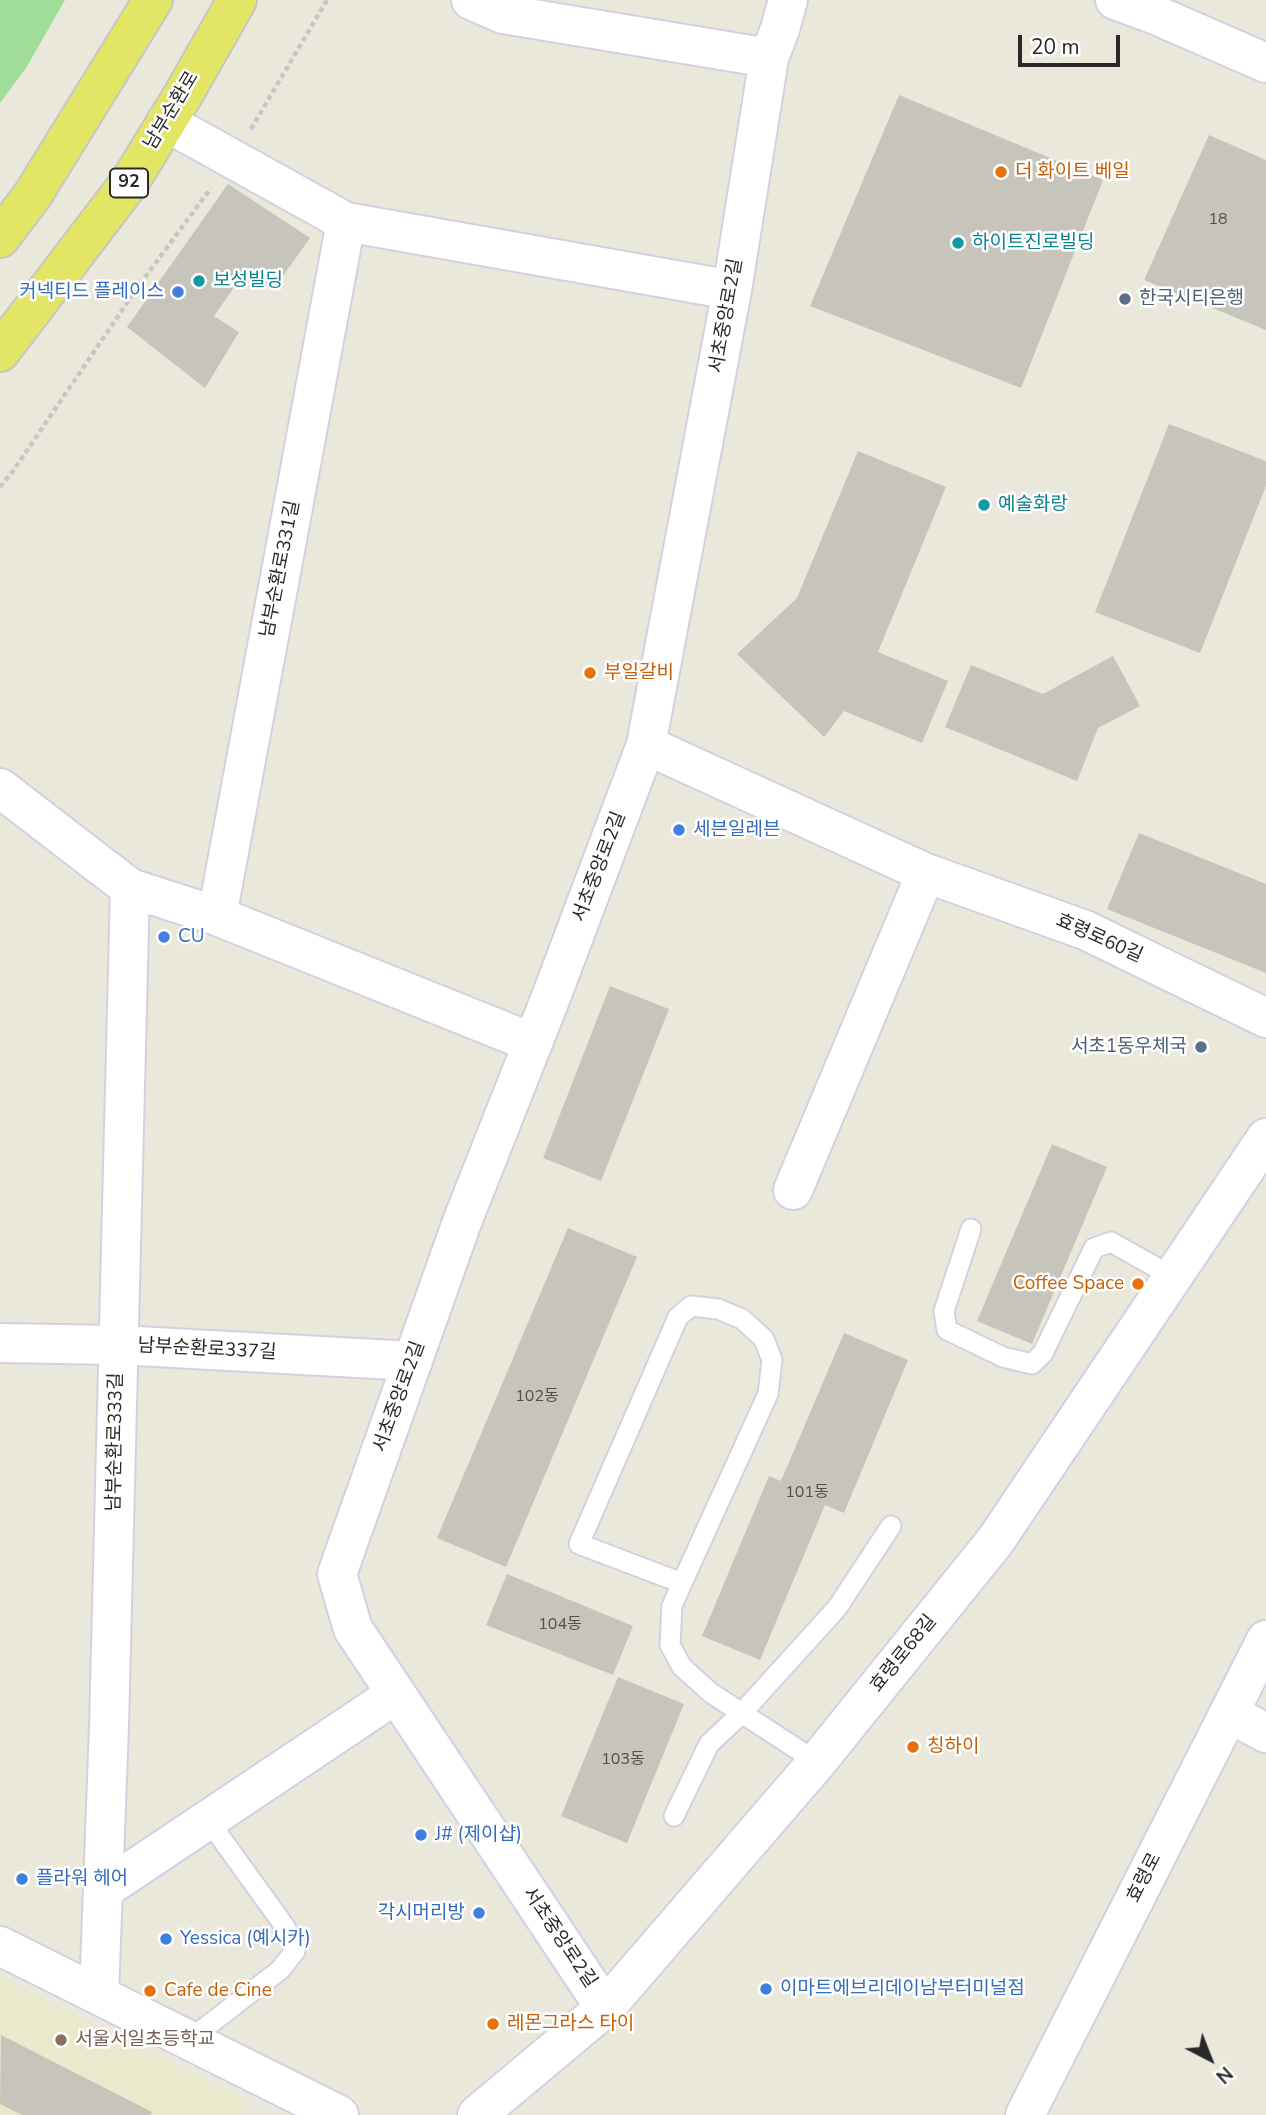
<!DOCTYPE html>
<html>
<head>
<meta charset="utf-8">
<style>
  body { margin:0 }
  #map { position:relative; width:1266px; height:2115px; overflow:hidden; background:#eae8db; font-family:"Nunito Sans",sans-serif }
  canvas { display:block }
  .north { position:absolute; left:1175px; top:2024px; width:70px; height:70px; -webkit-text-stroke:5px #fff; paint-order:stroke; rotate:138deg; font-size:19px; font-weight:700; line-height:28px; text-align:center; color:#292929 }
  .north::after { content:''; display:block; margin:auto; width:24px; height:32px; background:#292929; clip-path:polygon(50% 0,100% 100%,50% 72%,0 100%) }
  .scale { position:absolute; left:1018px; top:35px; width:102px; height:32px; box-sizing:border-box; border:4px solid #292929; border-top:0; padding-left:9px; font-size:21px; line-height:24px; white-space:nowrap; color:#292929; -webkit-text-stroke:5px #fff; paint-order:stroke }
</style>
</head>
<body>
<div id="map">
<canvas width="1266" height="2115"></canvas>
<div class="north">N</div>
<div class="scale">20 m</div>
</div>
<script>
const ctx = document.querySelector('canvas').getContext('2d');
ctx.lineJoin = 'round';
function fillPath(path, color) { ctx.fillStyle = color; ctx.fill(path, 'evenodd'); }
const poly = rows => new Path2D(rows.map(r => 'M' + r).join(''));
function trace(path, color, width, dash) { ctx.strokeStyle = color; ctx.lineWidth = width; ctx.lineCap = dash ? 'butt' : 'round'; ctx.setLineDash(dash || []); ctx.stroke(path); }
function write(font, color, halo, rows, align = 'center') {
  ctx.font = font + ' "Nunito Sans","Noto Sans KR",sans-serif'; ctx.lineWidth = 5; ctx.setLineDash([]); ctx.textBaseline = 'middle'; ctx.strokeStyle = halo; ctx.fillStyle = color; for (const [text, x, y, turn = 0] of rows) {
    ctx.save(); ctx.translate(x, y); ctx.rotate((+turn || 0) * Math.PI / 180); ctx.textAlign = isNaN(turn) ? turn : align; if (halo) ctx.strokeText(text, 0, 0); ctx.fillText(text, 0, 0); ctx.restore();
  }
}
const education = poly([
  [0,1979,245,2101,240,2115,0,2115]
]);
const green = poly([
  [0,0,65,0,26,68,0,103]
]);
const building = poly([
  [899,95,1103,180,1021,388,810,306],
  [1209,135,1266,160,1266,330,1144,280],
  [228,184,310,238,273,290,245,272,214,316,239,332,205,388,127,327],
  [1169,424,1266,461,1266,486,1200,653,1095,612],
  [858,451,946,487,878,652,948,681,922,743,844,711,824,737,737,654,797,598],
  [1113,656,1140,706,1098,728,1077,781,945,727,971,665,1043,694],
  [1139,833,1266,884,1266,973,1107,909],
  [610,986,669,1009,601,1181,543,1158],
  [1052,1144,1107,1167,1032,1344,977,1321],
  [568,1228,637,1257,506,1567,437,1538],
  [844,1333,908,1360,844,1513,825,1505,760,1660,702,1636,769,1476,781,1481],
  [507,1574,633,1626,613,1675,486,1625],
  [618,1677,684,1704,627,1843,561,1816],
  [1,2035,152,2112,150,2115,22,2115,0,2104]
]);
const path = poly([
  [251,129,327,0],
  [0,487,13,471,140,284,211,188]
]);
const service = poly([
  [971,1229,944,1311,947,1330,1003,1357,1032,1364,1043,1353,1094,1248,1111,1242,1173,1277],
  [682,1583,579,1544,678,1317,691,1306,718,1309,742,1319,764,1339,772,1360,768,1394,682,1583,672,1606,670,1645,682,1667,711,1693,817,1762],
  [674,1816,709,1744,741,1714,837,1608,891,1526],
  [189,2040,280,1970,295,1951,293,1941,283,1924,208,1820]
]);
const minor = poly([
  [471,0,503,14,769,58],
  [166,122,346,222,732,290],
  [646,745,926,873,1085,930,1266,1018],
  [0,788,130,888,217,916,533,1043],
  [217,916,346,222],
  [793,1190,926,873],
  [0,1343,118,1345,413,1361],
  [1229,1713,1266,1733],
  [103,1890,396,1694],
  [0,1946,339,2115],
  [99,1995,109,1726,130,888],
  [605,2008,353,1629,337,1574,462,1222,551,997,646,745,732,290,769,58,780,29,788,0],
  [477,2115,605,2008,817,1762,996,1540,1266,1138]
]);
const secondary = poly([
  [1115,0,1156,15,1266,63],
  [1025,2115,1266,1640]
]);
const primary = poly([
  [0,238,32,196,153,0],
  [0,352,129,183,183,95,237,0]
]);
const markers = [
  [1001,172,7,"#e8710a"],
  [958,243,7,"#0f9aa8"],
  [199,281,7,"#0f9aa8"],
  [178,292,7,"#3f7fe0"],
  [1125,299,7,"#5c6f8a"],
  [984,505,7,"#0f9aa8"],
  [590,673,7,"#e8710a"],
  [679,830,7,"#3f7fe0"],
  [164,937,7,"#3f7fe0"],
  [1201,1047,7,"#5c6f8a"],
  [1138,1284,7,"#e8710a"],
  [913,1747,7,"#e8710a"],
  [421,1835,7,"#3f7fe0"],
  [22,1879,7,"#3f7fe0"],
  [479,1913,7,"#3f7fe0"],
  [166,1939,7,"#3f7fe0"],
  [766,1989,7,"#3f7fe0"],
  [150,1991,7,"#e8710a"],
  [493,2024,7,"#e8710a"],
  [61,2040,7,"#8d6e63"]
];
const numberNames = [
  ["18",1218,220],
  ["102동",537,1397],
  ["101동",807,1493],
  ["104동",560,1625],
  ["103동",623,1760]
];
const shields = [
  [129,183,38]
];
const shieldNames = [
  ["92",129,183]
];
const streetNames = [
  ["남부순환로",172,111,-59],
  ["서초중앙로2길",727,316,-80],
  ["남부순환로331길",281,569,-79],
  ["서초중앙로2길",600,867,-69],
  ["효령로60길",1099,939,24],
  ["남부순환로337길",207,1350,3],
  ["서초중앙로2길",400,1397,-70],
  ["남부순환로333길",116,1442,-89],
  ["효령로68길",904,1654,-51],
  ["효령로",1145,1878,-63],
  ["서초중앙로2길",559,1938,56]
];
const foodNames = [
  ["더 화이트 베일",1015,172],
  ["부일갈비",604,673],
  ["Coffee Space",1124,1284,"right"],
  ["칭하이",927,1747],
  ["Cafe de Cine",164,1991],
  ["레몬그라스 타이",507,2024]
];
const cultureNames = [
  ["하이트진로빌딩",972,243],
  ["보성빌딩",213,281],
  ["예술화랑",998,505]
];
const shopNames = [
  ["커넥티드 플레이스",164,292,"right"],
  ["세븐일레븐",693,830],
  ["CU",178,937],
  ["J# (제이샵)",435,1835],
  ["플라워 헤어",36,1879],
  ["각시머리방",465,1913,"right"],
  ["Yessica (예시카)",180,1939],
  ["이마트에브리데이남부터미널점",780,1989]
];
const serviceNames = [
  ["한국시티은행",1139,299],
  ["서초1동우체국",1187,1047,"right"]
];
const educationNames = [
  ["서울서일초등학교",75,2040]
];
fillPath(education, '#ebe9cc');
fillPath(green, '#a0dd9b');
fillPath(building, '#c6c4bb');
trace(service, '#d2d1e1', 23);
trace(minor, '#d2d1e1', 42);
trace(secondary, '#d2d1e1', 42);
trace(primary, '#c7c7c7', 42);
trace(path, '#c7c7c7', 4.5, [5, 3.5]);
trace(service, '#fff', 19);
trace(minor, '#fff', 38);
trace(secondary, '#fff', 38);
trace(primary, '#e2e664', 38);
for (const [x, y, r, color] of markers) { const dot = new Path2D(); dot.arc(x, y, r, 0, 2 * Math.PI); ctx.fillStyle = color; ctx.fill(dot); trace(dot, '#fff', 2.5); }
write('16px', '#50504e', null, numberNames);
for (const [x, y, w] of shields) { const box = new Path2D(); box.roundRect(x - w / 2, y - 14.5, w, 29, 5); ctx.fillStyle = '#fff'; ctx.fill(box); trace(box, '#292929', 2); }
write('bold 18px', '#292929', null, shieldNames);
write('19px', '#292929', '#fff', streetNames);
write('19px', '#c56008', '#fff', foodNames, 'left');
write('19px', '#0d838f', '#fff', cultureNames, 'left');
write('19px', '#366cbe', '#fff', shopNames, 'left');
write('19px', '#4e5e75', '#fff', serviceNames, 'left');
write('19px', '#785e54', '#fff', educationNames, 'left');
</script>
</body>
</html>
